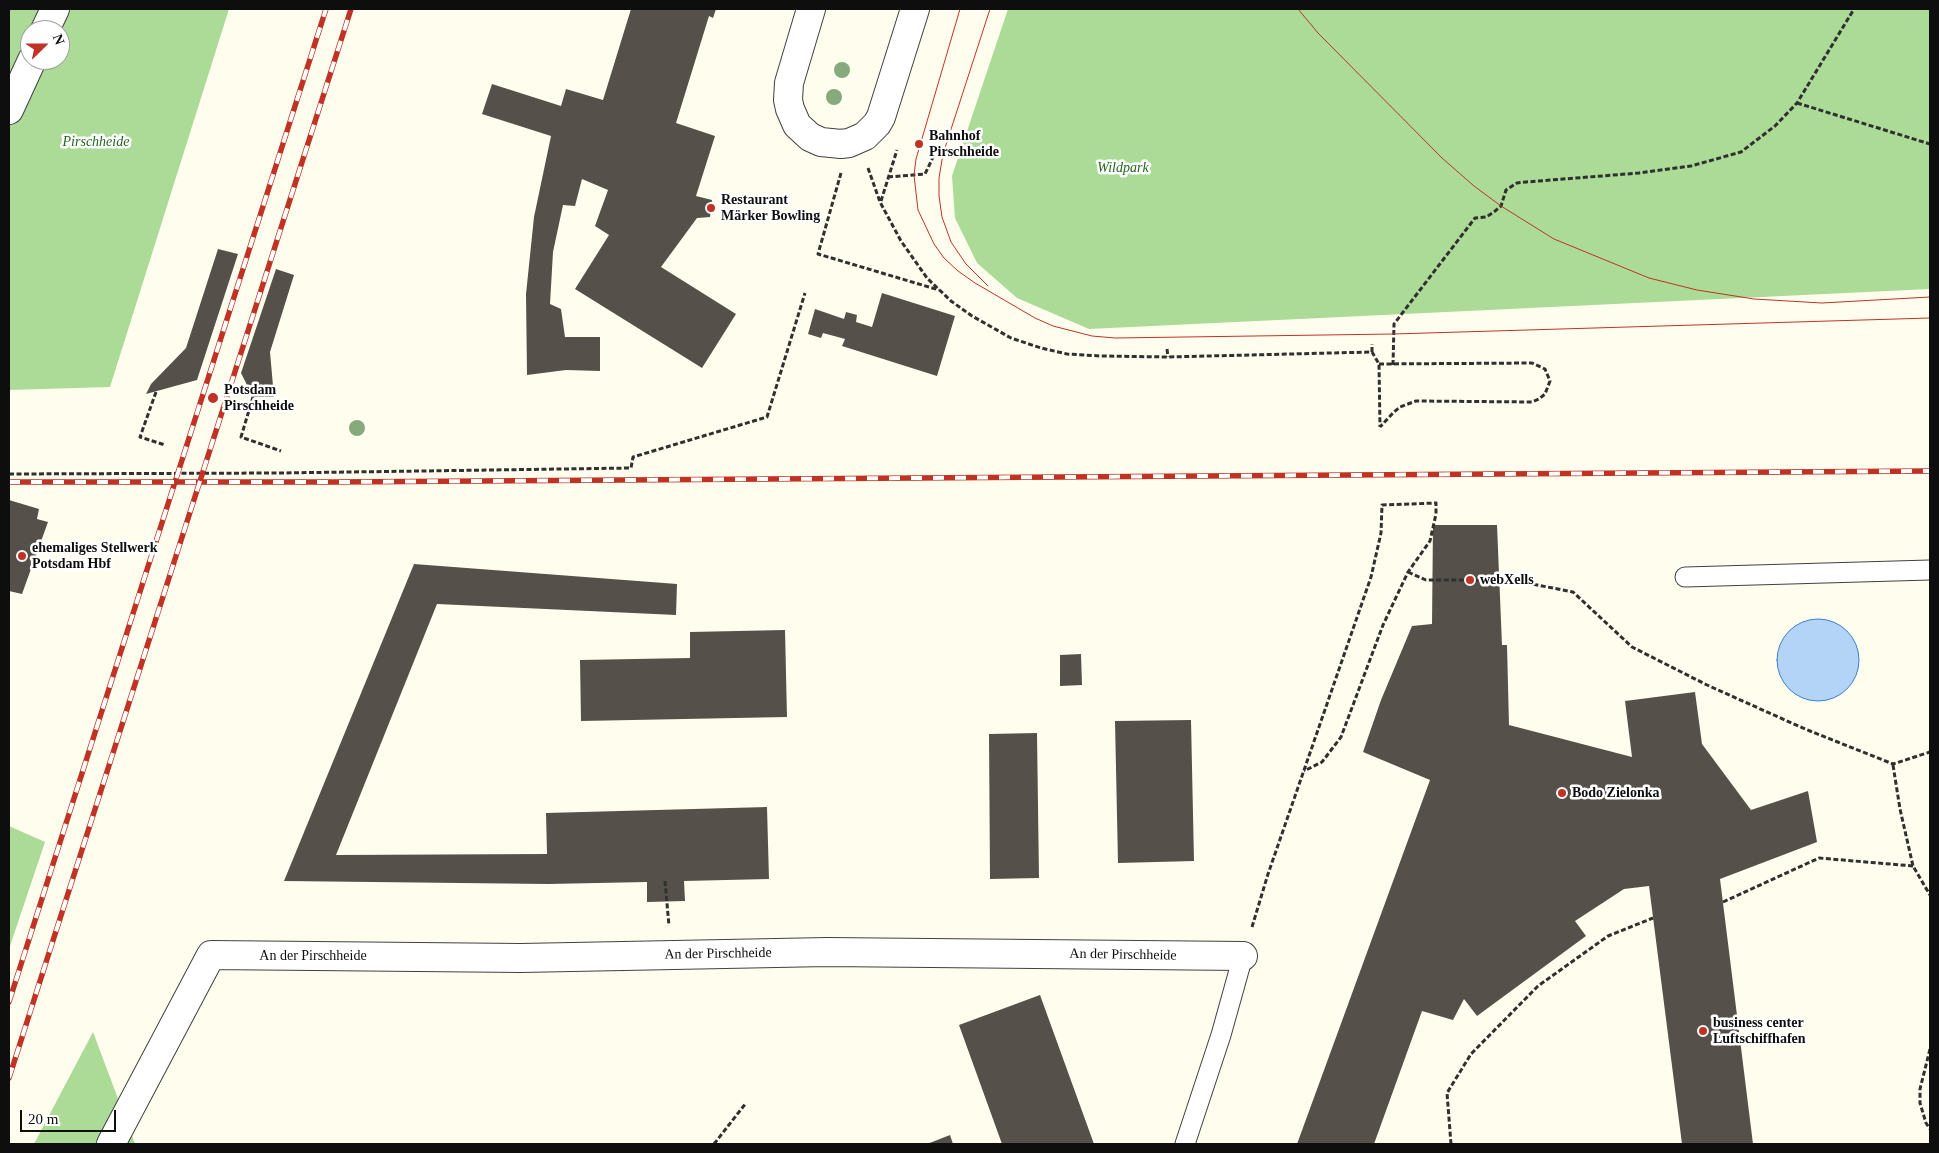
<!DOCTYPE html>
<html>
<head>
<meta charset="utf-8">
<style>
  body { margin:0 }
  #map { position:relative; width:1939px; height:1153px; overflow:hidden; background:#fffeee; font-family:Georgia,serif }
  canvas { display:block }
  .frame { position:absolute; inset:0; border:10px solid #0e0e0e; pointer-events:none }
  .north { position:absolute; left:20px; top:20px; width:50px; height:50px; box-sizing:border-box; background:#fff; border:1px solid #9f9f9f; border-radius:50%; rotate:68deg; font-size:14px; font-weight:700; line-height:20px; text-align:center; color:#0e0e0e }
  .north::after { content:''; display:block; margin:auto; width:18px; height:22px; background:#bf3224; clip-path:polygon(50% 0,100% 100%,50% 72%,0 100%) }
  .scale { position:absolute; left:20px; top:1110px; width:96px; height:22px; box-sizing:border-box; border:2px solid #0e0e0e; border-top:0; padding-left:6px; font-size:15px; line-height:18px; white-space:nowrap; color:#0e0e0e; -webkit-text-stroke:4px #fff; paint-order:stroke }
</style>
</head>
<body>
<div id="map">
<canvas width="1939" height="1153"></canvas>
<div class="frame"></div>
<div class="north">N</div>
<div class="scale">20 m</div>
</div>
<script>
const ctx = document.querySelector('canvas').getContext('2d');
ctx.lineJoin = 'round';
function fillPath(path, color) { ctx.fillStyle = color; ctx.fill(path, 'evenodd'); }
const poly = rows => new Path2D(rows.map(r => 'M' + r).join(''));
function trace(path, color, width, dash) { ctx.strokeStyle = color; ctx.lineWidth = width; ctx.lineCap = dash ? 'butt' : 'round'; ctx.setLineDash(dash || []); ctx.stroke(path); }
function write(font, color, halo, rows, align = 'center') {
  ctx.font = font + ' Georgia,serif'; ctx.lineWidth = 5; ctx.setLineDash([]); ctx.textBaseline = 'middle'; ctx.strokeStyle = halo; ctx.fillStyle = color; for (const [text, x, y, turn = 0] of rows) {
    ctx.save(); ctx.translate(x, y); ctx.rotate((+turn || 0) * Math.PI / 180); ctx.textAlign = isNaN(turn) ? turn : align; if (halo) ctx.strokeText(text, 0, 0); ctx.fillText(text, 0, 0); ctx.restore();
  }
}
const forest = poly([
  [9,9,229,9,110,387,9,390],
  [30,30,60,30,60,60,30,60],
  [1008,9,1930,9,1930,289,1089,329,1017,298,977,263,955,218,952,176],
  [9,826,45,842,9,949],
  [93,1032,135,1144,34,1144]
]);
const water = poly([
  '1777 660a41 41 0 1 1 82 0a41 41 0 1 1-82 0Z'
]);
const building = poly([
  [631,9,716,9,713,18,709,16,676,123,715,136,696,196,712,200,710,217,697,218,661,267,736,314,702,368,575,289,609,235,595,226,608,190,582,179,575,206,563,205,553,252,550,304,561,309,565,337,600,337,600,371,566,370,527,375,526,294,534,217,551,136,482,114,492,84,561,106,566,89,603,100],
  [218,249,238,254,197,380,146,394,151,384,186,348],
  [276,269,294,275,270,352,274,397,253,397,241,373],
  [882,293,955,316,937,376,842,346,845,339,823,333,821,338,808,334,815,309,844,319,846,312,857,315,856,322,872,327],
  [9,500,39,509,37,519,48,522,22,594,9,591],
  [1433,525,1497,525,1502,645,1507,645,1509,725,1632,757,1625,701,1695,692,1702,744,1751,810,1808,791,1817,842,1720,879,1753,1144,1682,1144,1649,886,1624,889,1575,921,1586,936,1477,1016,1464,999,1453,1020,1422,1011,1374,1144,1297,1144,1430,780,1363,752,1381,700,1412,626,1432,624],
  [414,564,677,584,676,615,437,604,336,855,547,854,546,813,767,807,769,879,684,881,685,901,647,902,647,882,548,884,284,881],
  [785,630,787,717,581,721,580,660,690,658,690,632],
  [1081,654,1082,685,1060,686,1060,655],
  [1191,720,1194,861,1118,863,1115,721],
  [1037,733,1039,878,990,879,989,734],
  [1040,995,1094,1144,1002,1144,959,1025],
  [950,1135,953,1144,927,1144]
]);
const path = poly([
  [1797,103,1930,144],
  [868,168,880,202,901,241,927,278,951,301,972,316,1011,338,1041,348,1067,354,1101,356,1168,357,1372,352,1379,364,1380,427],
  [841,173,818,254,939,290],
  [888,177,925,174,938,147],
  [881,201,897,150],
  [1167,349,1168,357],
  [1372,352,1372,344],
  [1379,364,1532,363,1545,369,1550,381,1545,394,1539,399,1532,402,1416,401,1400,407,1393,413,1380,427],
  [1393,365,1394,324,1475,218,1486,217,1494,212,1501,206,1506,190,1517,183,1526,182,1639,173,1691,166,1741,152,1775,126,1797,103,1854,9],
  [156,392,140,437,165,445],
  [253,397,241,437,281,451],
  [9,474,280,473,631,468,633,457,767,417,805,293],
  [1408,572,1426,580,1512,580,1573,592,1632,647,1707,685,1805,729,1893,764,1930,752],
  [1893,765,1900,809,1913,866,1930,895],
  [665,881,669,926],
  [1723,902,1819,858,1913,866],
  [1252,927,1268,874,1371,577,1381,533,1382,505,1436,503,1436,514,1430,541,1408,572,1383,625,1341,737,1322,762,1304,771],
  [1930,1049,1920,1089,1920,1103,1926,1123,1930,1129],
  [714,1144,746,1103],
  [1451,1144,1447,1093,1471,1054,1538,986,1608,936,1653,918]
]);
const service = poly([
  [1685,577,1930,570],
  [1185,1144,1221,1035,1243,956]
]);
const minor = poly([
  [811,9,789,83,788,100,790,109,797,125,810,137,821,142,841,144,849,143,865,136,877,124,881,117,915,9],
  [45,30,55,9],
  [9,110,32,60],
  [111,1144,211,955,521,958,827,952,1243,956]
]);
const tram = poly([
  [960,9,916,159,914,175,918,210,934,244,944,258,958,271,975,283,1035,318,1053,326,1092,336,1115,338,1393,334,1930,318],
  [1298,9,1318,33,1442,158,1474,186,1501,206,1554,239,1649,278,1697,290,1754,299,1822,303,1930,297],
  [988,286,966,264,951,242,942,217,939,196,939,178,943,154,990,9]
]);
const rail = poly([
  [9,482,335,482,1930,471],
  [9,1002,326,9],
  [9,1078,351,9]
]);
const trees = [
  [842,70],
  [834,97],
  [357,428]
];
const markers = [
  [919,144,5,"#bf3224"],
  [711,208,5,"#bf3224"],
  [213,398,6,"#bf3224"],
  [22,556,5,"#bf3224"],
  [1470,580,5,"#bf3224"],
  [1562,793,5,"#bf3224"],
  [1703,1031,5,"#bf3224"]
];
const poiNames = [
  ["Bahnhof",929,136],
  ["Pirschheide",929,152],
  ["Restaurant",721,200],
  ["Märker Bowling",721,216],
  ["Potsdam",224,390],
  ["Pirschheide",224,406],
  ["ehemaliges Stellwerk",32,548],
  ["Potsdam Hbf",32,564],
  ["webXells",1480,580],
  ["Bodo Zielonka",1572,793],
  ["business center",1713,1023],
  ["Luftschiffhafen",1713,1039]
];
const parkNames = [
  ["Pirschheide",96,142],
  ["Wildpark",1123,168]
];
const streetNames = [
  ["An der Pirschheide",718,954,-1],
  ["An der Pirschheide",1123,955,1],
  ["An der Pirschheide",313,956]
];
fillPath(forest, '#acda97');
fillPath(water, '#b3d4f7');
trace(water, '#397fce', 1);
fillPath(building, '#56504a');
trace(service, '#414141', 21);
trace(minor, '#414141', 30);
trace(path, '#303030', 3, [5, 2.5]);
trace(service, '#fff', 19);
trace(minor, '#fff', 28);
trace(tram, '#bf3224', 1);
trace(rail, '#bf3224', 5.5);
trace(rail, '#fff', 4, [11]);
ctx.fillStyle = '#86aa7b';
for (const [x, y] of trees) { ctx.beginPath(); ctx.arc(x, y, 8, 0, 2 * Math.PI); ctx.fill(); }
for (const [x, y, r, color] of markers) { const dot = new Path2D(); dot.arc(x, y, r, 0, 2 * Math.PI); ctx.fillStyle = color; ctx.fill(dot); trace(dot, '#fff', 2); }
write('bold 14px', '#0e0e0e', '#fff', poiNames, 'left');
write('italic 14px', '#23661d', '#fff', parkNames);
write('14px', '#0e0e0e', '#fff', streetNames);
</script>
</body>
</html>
